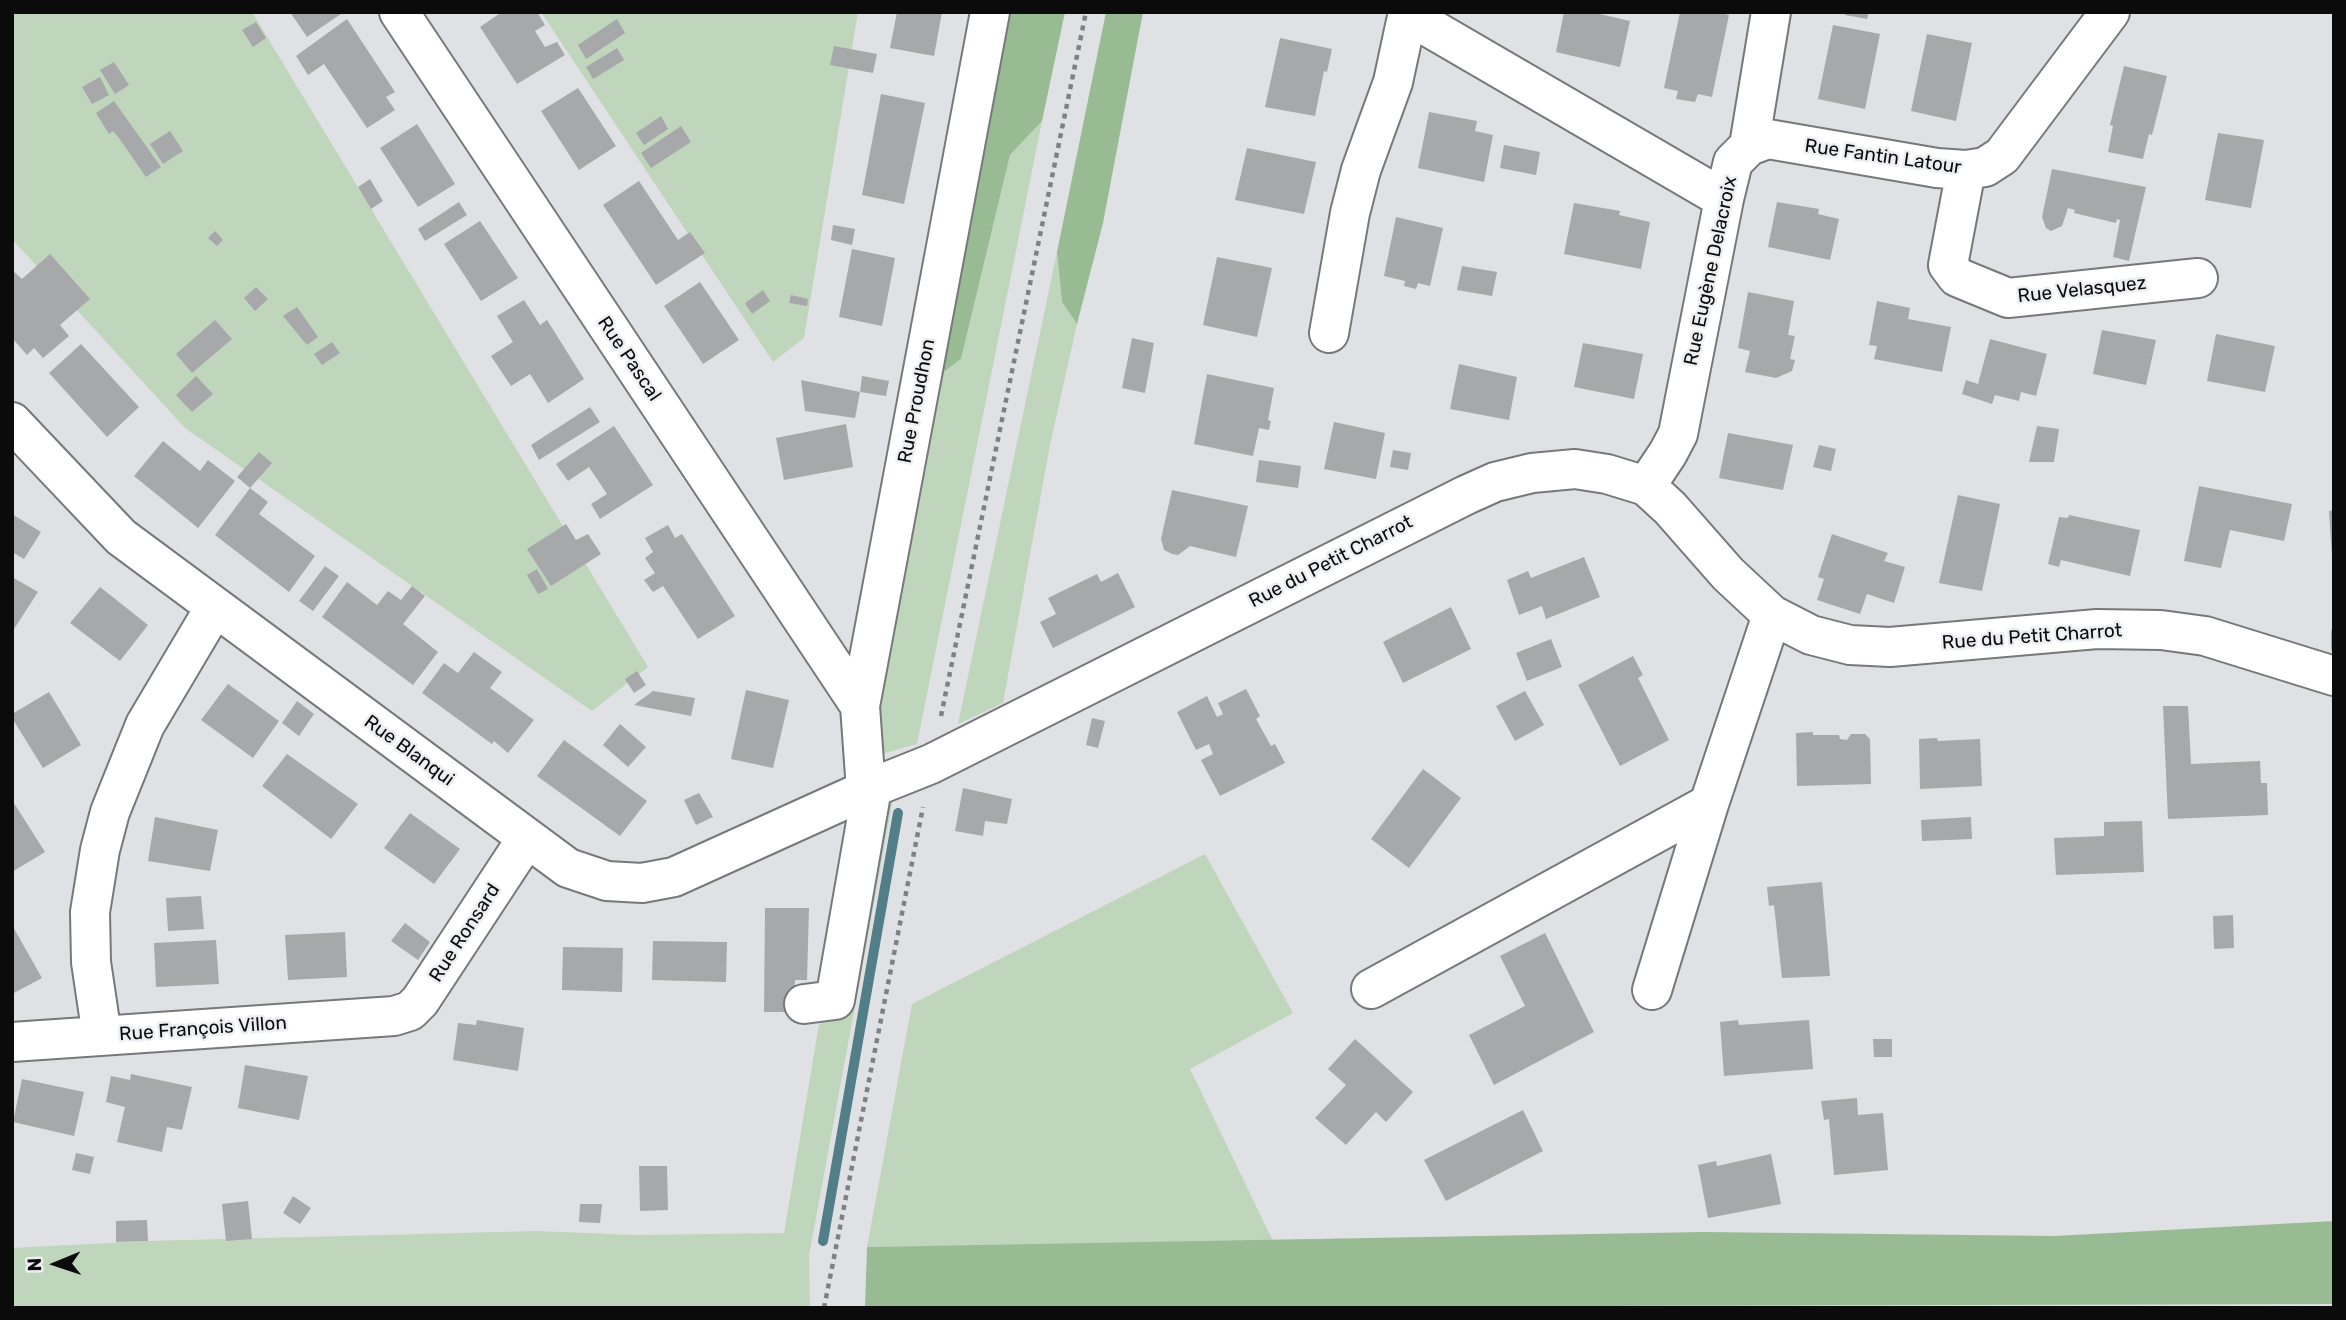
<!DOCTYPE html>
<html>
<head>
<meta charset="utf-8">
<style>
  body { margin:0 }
  #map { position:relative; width:2346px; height:1320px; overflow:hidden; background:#e0e1e4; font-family:Rubik,sans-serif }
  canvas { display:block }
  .frame { position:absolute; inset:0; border:14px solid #0b0b0c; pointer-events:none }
  .north { position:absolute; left:21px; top:1229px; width:70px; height:70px; -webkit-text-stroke:5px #edeef1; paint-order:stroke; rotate:268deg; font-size:19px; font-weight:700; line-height:28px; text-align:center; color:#0b0b0c }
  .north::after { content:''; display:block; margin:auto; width:24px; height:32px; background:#0b0b0c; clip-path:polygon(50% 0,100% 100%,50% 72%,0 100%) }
</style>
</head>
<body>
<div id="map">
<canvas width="2346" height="1320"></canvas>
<div class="frame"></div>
<div class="north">N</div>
</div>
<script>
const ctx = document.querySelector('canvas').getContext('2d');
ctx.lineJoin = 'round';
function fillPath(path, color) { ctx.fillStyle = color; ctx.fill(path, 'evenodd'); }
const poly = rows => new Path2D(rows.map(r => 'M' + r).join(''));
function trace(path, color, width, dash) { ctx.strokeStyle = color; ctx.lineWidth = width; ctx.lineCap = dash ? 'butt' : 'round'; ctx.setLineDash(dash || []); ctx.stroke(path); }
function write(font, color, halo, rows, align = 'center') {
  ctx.font = font + ' Rubik,sans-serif'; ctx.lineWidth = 5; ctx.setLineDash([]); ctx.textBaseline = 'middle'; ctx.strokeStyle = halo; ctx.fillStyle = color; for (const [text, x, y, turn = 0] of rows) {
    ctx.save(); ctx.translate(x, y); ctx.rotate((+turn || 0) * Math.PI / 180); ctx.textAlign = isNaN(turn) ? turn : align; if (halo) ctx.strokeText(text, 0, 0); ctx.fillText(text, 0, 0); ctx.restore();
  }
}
const green = poly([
  [12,12,252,12,648,667,592,711,185,428,12,239],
  [541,12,858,12,804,338,773,362],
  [1042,121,917,744,874,756,877,704,934,379,961,359,1010,155],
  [1057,252,1062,302,1077,324,1050,445,1003,703,958,724],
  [893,799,809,1256,810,1306,784,1308,12,1308,12,1248,148,1241,537,1231,634,1235,784,1233,819,1024,835,1020,876,808],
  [1205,854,1293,1013,1190,1069,1273,1241,867,1247,912,1004]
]);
const forest = poly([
  [1008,12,1065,12,1042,121,1010,155,961,359,934,379],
  [1106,12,1143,12,1103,223,1077,324,1062,302,1057,252],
  [2334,1221,2334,1304,865,1308,867,1247,1704,1232,2055,1236]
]);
const stream = poly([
  [823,1241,898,813]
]);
const building = poly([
  [290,12,344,12,307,37],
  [498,12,537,12,545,25,535,31,545,47,557,42,565,55,517,84,480,27,499,14],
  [897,12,942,12,934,56,890,48],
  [1564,12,1591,12,1630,21,1620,67,1556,52],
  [1680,12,1716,12,1729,15,1712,97,1698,94,1695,102,1676,99,1678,91,1664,88],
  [1846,12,1869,12,1867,19,1845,15],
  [347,19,395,92,386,97,395,110,367,128,324,64,308,75,296,56],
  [617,19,625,33,586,59,578,45],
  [256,22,266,38,253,47,242,30],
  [1833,25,1880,34,1865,109,1818,99],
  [1927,34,1972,43,1956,121,1911,111],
  [1280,38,1332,49,1327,72,1324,71,1315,116,1265,107],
  [834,46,877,54,873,73,830,65],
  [617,48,624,60,593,79,586,67],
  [114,62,129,85,115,94,100,70],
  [2124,66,2167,76,2152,135,2149,134,2143,159,2108,152,2113,126,2110,125],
  [100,77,109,95,92,104,82,87],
  [578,88,616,146,579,170,541,111],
  [881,94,925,103,904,204,862,195],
  [114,101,161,167,146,177,119,138,113,131,109,134,96,113],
  [1429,112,1477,121,1475,131,1493,135,1484,182,1418,168],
  [661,116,668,129,644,145,636,133],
  [417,124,455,184,418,207,380,148],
  [681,126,691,142,651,168,641,153],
  [170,131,183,151,163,164,150,144],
  [2218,133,2264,140,2251,208,2205,200],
  [1504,145,1540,152,1536,175,1500,168],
  [1247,148,1316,162,1304,214,1235,200],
  [2052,169,2146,187,2129,261,2113,257,2120,220,2117,219,2116,223,2074,213,2075,210,2068,208,2062,226,2051,231,2046,228,2042,217],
  [370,179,383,201,371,209,358,187],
  [639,181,678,240,690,232,705,253,656,285,603,205],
  [459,202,467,215,425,241,418,229],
  [1777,202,1819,209,1818,214,1839,219,1830,260,1768,247],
  [1574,203,1620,211,1619,215,1650,222,1641,269,1564,254],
  [1396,217,1443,228,1430,286,1418,283,1416,289,1404,286,1405,281,1384,276],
  [480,221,518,278,481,301,444,244],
  [833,225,855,229,852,245,831,240],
  [215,231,223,240,217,246,208,238],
  [852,249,895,258,882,326,839,317],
  [50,254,90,299,60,325,69,336,43,358,34,348,27,355,12,338,12,270,22,279],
  [1217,257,1272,268,1257,337,1203,325],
  [1462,266,1497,272,1492,296,1457,290],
  [700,282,739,340,703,364,664,306],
  [256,287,268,299,255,311,244,298],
  [763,290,770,301,752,314,745,303],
  [1748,292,1794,301,1788,335,1795,336,1790,359,1795,360,1792,371,1776,378,1745,372,1750,351,1738,348],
  [791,295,808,299,807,306,789,303],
  [524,300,540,325,547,320,584,379,548,403,530,374,511,386,491,356,513,342,497,316],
  [1877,301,1910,308,1908,319,1951,327,1942,372,1874,359,1877,346,1869,345],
  [297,307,318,337,307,345,283,316],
  [215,320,232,339,192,373,176,354],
  [2102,330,2156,340,2146,385,2093,374],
  [2216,334,2275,346,2265,392,2207,381],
  [1132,338,1154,343,1145,393,1122,388],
  [1990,339,2047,354,2036,396,2021,392,2019,401,1995,395,1992,404,1962,394,1966,380,1978,384],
  [332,342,340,353,322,365,314,354],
  [1583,343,1643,354,1634,399,1574,387],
  [81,344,139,407,107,437,49,373],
  [1459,364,1517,377,1509,420,1450,409],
  [1207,374,1274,388,1268,420,1271,421,1269,430,1259,428,1253,456,1194,444],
  [196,376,213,394,192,412,176,395],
  [862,376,889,381,886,396,860,392,855,418,805,411,801,380,860,392],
  [590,407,600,422,539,460,531,445],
  [1334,422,1385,433,1376,479,1324,469],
  [846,424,853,467,784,480,776,438],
  [614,426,653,485,600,519,591,504,607,494,589,467,568,481,556,464],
  [2037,426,2059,429,2054,462,2029,462],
  [1728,433,1793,445,1783,490,1719,478],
  [163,441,200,471,208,460,235,481,198,528,134,476],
  [1819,445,1836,449,1831,471,1813,467],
  [1393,450,1411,453,1408,470,1390,467],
  [259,452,272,463,250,488,237,477],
  [1259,460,1301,466,1298,488,1256,482],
  [2199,486,2292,504,2284,541,2230,530,2221,568,2184,561],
  [250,488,268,502,259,514,315,556,289,592,215,535],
  [1172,490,1248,506,1236,557,1190,546,1178,555,1172,554,1164,550,1161,539],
  [1958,495,2000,504,1982,591,1939,583],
  [2334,510,2334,556,2332,556,2329,511],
  [12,514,41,532,24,559,12,552],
  [2069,515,2140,530,2130,576,2061,560,2059,567,2048,564,2059,517,2068,518],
  [566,524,576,540,588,534,601,554,551,586,527,549],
  [668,525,675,538,682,534,735,616,698,639,663,586,653,592,644,580,655,573,645,558,653,552,645,538],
  [1832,534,1888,553,1884,561,1905,567,1894,603,1867,594,1860,614,1817,600,1824,579,1818,577],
  [1584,557,1600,597,1546,619,1542,606,1519,615,1507,580,1528,571,1531,578],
  [325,566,339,576,313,611,299,601],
  [537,569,548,589,538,594,527,575],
  [1118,573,1135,607,1053,648,1040,622,1056,614,1048,598,1097,574,1101,582],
  [12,577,38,592,14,629,12,628],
  [347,582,377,605,388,591,401,600,412,586,425,596,403,624,438,652,413,685,322,617],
  [100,587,148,625,120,661,70,623],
  [1451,607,1471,649,1403,683,1383,642],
  [2331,630,2334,630,2334,651,2331,650],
  [1551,639,1562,667,1527,681,1516,653],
  [474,652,502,672,490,688,534,720,508,753,494,741,492,744,422,693,444,663,458,673],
  [1633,656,1643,675,1638,678,1669,740,1620,766,1578,685],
  [637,671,646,685,634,693,625,679],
  [228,684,279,721,253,758,201,720],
  [1246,689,1260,716,1256,719,1271,746,1275,744,1285,763,1220,796,1201,760,1213,754,1209,744,1196,750,1177,712,1207,696,1217,717,1223,714,1218,703],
  [746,690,789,700,773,768,731,759],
  [653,691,695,698,691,716,634,705],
  [1525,691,1544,725,1515,741,1496,706],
  [49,692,81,745,43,768,12,718,12,714],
  [297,701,314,714,299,736,282,723],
  [2163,706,2188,706,2191,764,2260,761,2261,783,2267,783,2268,815,2168,819],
  [1092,718,1105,721,1098,748,1086,745],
  [620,724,646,747,628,767,603,745],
  [1813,732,1813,735,1839,735,1840,739,1847,740,1851,734,1865,734,1870,739,1871,784,1797,786,1796,733],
  [1937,738,1938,741,1980,739,1982,786,1920,789,1919,739],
  [564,740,647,801,620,836,537,776],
  [287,754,358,804,331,839,262,786],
  [1423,769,1461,798,1409,868,1371,839],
  [963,788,1012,799,1007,824,985,821,983,836,955,831],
  [699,793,713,817,696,825,684,800],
  [12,800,45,852,12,872],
  [410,813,460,849,434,884,384,848],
  [155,817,218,830,210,871,148,861],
  [1971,817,1972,839,1922,841,1921,820],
  [2142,821,2144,872,2056,875,2054,838,2104,836,2104,822],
  [1822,882,1830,976,1782,978,1774,905,1769,906,1767,887],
  [201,896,204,929,168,931,166,898],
  [765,908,809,908,807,980,795,980,794,1012,764,1012],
  [2233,915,2234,948,2214,949,2213,916],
  [405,923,430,942,418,960,391,941],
  [12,925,42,978,12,994],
  [345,932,347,977,288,980,285,935],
  [1545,933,1594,1032,1494,1085,1469,1035,1525,1006,1500,956],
  [216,940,219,984,156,987,154,943],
  [653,941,727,942,726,982,652,980],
  [563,947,623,948,622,992,562,990],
  [477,1020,524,1028,518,1071,453,1060,458,1023,476,1025],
  [1738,1020,1739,1025,1809,1020,1813,1069,1724,1076,1720,1022],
  [1355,1039,1413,1092,1386,1122,1376,1112,1346,1145,1315,1118,1346,1085,1328,1069],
  [1873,1039,1892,1039,1892,1057,1874,1057],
  [245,1065,308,1076,299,1120,238,1108],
  [131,1074,192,1087,182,1130,167,1127,162,1152,117,1142,125,1107,106,1102,111,1076,130,1080],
  [22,1079,84,1092,74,1136,13,1122],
  [1857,1098,1858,1115,1883,1113,1888,1170,1834,1175,1829,1119,1824,1120,1821,1101],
  [1523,1110,1543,1151,1446,1201,1424,1160],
  [76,1153,94,1157,90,1174,72,1170],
  [1771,1154,1781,1204,1708,1218,1698,1165,1716,1161,1717,1166],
  [639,1166,667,1166,668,1210,640,1211],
  [293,1196,311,1208,300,1224,283,1213],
  [248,1201,252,1239,226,1241,222,1204],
  [580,1204,602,1204,600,1223,579,1222],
  [147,1220,148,1241,116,1242,116,1221]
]);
const path = poly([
  [941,716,1086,12],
  [824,1308,923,807]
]);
const minor = poly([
  [399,12,860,706],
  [1408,15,1724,199],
  [1749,146,1768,139,1937,168,1966,170,1985,167,2002,156,2110,12],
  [1966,170,1948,265,1957,277,2008,298,2198,278],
  [1329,333,1350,213,1361,170,1393,82,1408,12],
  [12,422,121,537,568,868,607,881,642,883,674,877,866,790,931,764,1466,495,1495,482,1532,473,1575,469,1607,474,1646,486,1670,508,1728,574,1772,615,1811,635,1850,645,1890,647,2097,629,2161,630,2205,636,2334,676],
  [1646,486,1668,453,1678,434,1724,199,1733,162,1749,146,1771,12],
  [866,790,860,706,990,12],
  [1371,989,1709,804],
  [1652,990,1709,804,1772,615],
  [804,1004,835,1000,872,788],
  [102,1036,91,962,90,912,100,850,110,812,145,725,215,607],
  [12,1042,394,1016,410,1011,420,1001,527,838]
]);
const streetNames = [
  ["Rue Fantin Latour",1883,157,8],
  ["Rue Eugène Delacroix",1711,271,-78],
  ["Rue Velasquez",2082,290,-6],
  ["Rue Pascal",629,359,56],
  ["Rue Proudhon",917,401,-79],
  ["Rue du Petit Charrot",1331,562,-27],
  ["Rue du Petit Charrot",2032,637,-4],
  ["Rue Blanqui",409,751,36],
  ["Rue Ronsard",465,933,-57],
  ["Rue François Villon",203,1029,-4]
];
fillPath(green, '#bfd6bc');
fillPath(forest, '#98bb94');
trace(stream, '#517e87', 10);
fillPath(building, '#a6a8aa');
trace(minor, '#77787a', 42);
trace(path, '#7f8082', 4.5, [5, 5]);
trace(minor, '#fff', 38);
write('19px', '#0b0b0c', '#edeef1', streetNames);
</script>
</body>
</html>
